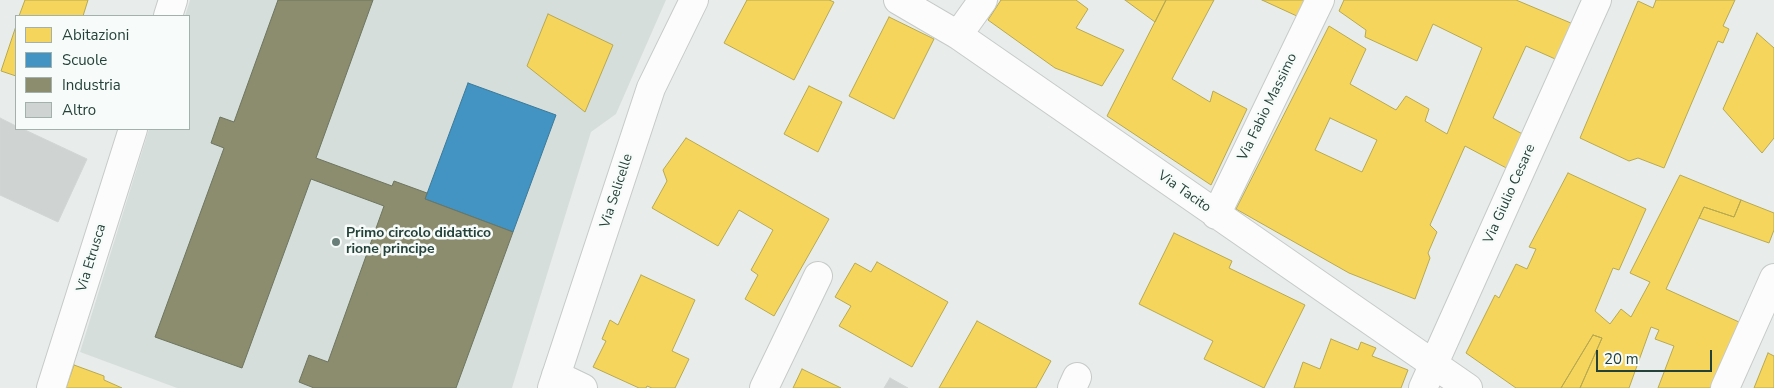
<!DOCTYPE html>
<html>
<head>
<meta charset="utf-8">
<style>
  body { margin:0 }
  #map { position:relative; width:1774px; height:388px; overflow:hidden; background:#e8edeb; font-family:"Nunito Sans",sans-serif }
  canvas { display:block }
  .legend { position:absolute; left:15px; top:15px; width:175px; height:115px; box-sizing:border-box; background:#f7fbf9; border:1px solid #a3b1ad; margin:0; padding:6px 9px; list-style:none; font-size:15px; color:#24423a }
  .legend li { display:flex; align-items:center; gap:10px; height:25px }
  .legend b { width:25px; border:1px solid #a3b1ad }
  .scale { position:absolute; left:1596px; top:350px; width:116px; height:22px; box-sizing:border-box; border:2px solid #24423a; border-top:0; padding-left:6px; font-size:15px; line-height:18px; white-space:nowrap; color:#24423a; -webkit-text-stroke:4px #f7fbf9; paint-order:stroke }
</style>
</head>
<body>
<div id="map">
<canvas width="1774" height="388"></canvas>
<ul class="legend">
<li><b style="height:14px;background:#f6d55c"></b>Abitazioni</li>
<li><b style="height:14px;background:#4393c3"></b>Scuole</li>
<li><b style="height:14px;background:#8c8c6e"></b>Industria</li>
<li><b style="height:14px;background:#cfd4d2"></b>Altro</li>
</ul>
<div class="scale">20 m</div>
</div>
<script>
const ctx = document.querySelector('canvas').getContext('2d');
ctx.lineJoin = 'round';
function fillPath(path, color) { ctx.fillStyle = color; ctx.fill(path, 'evenodd'); }
const poly = rows => new Path2D(rows.map(r => 'M' + r).join(''));
function trace(path, color, width, dash) { ctx.strokeStyle = color; ctx.lineWidth = width; ctx.lineCap = dash ? 'butt' : 'round'; ctx.setLineDash(dash || []); ctx.stroke(path); }
function write(font, color, halo, rows, align = 'center') {
  ctx.font = font + ' "Nunito Sans",sans-serif'; ctx.lineWidth = 5; ctx.setLineDash([]); ctx.textBaseline = 'middle'; ctx.strokeStyle = halo; ctx.fillStyle = color; for (const [text, x, y, turn = 0] of rows) {
    ctx.save(); ctx.translate(x, y); ctx.rotate((+turn || 0) * Math.PI / 180); ctx.textAlign = isNaN(turn) ? turn : align; if (halo) ctx.strokeText(text, 0, 0); ctx.fillText(text, 0, 0); ctx.restore();
  }
}
const built = poly([
  [190,0,666,0,616,114,591,132,512,388,177,388,80,352,149,129,189,129,189,16,185,16]
]);
const homes = poly([
  [25,0,88,0,83,16,19,16,25,0],
  [747,0,829,0,834,2,794,80,724,43,747,0],
  [1001,0,1076,0,1088,9,1076,28,1124,50,1102,86,1055,68,988,20,1001,0],
  [1125,0,1166,0,1155,22,1125,0],
  [1166,0,1214,0,1172,79,1210,102,1213,91,1247,109,1211,185,1107,116,1166,0],
  [1262,0,1308,0,1299,17,1262,0],
  [1344,0,1516,0,1578,26,1562,62,1526,46,1493,118,1528,137,1512,171,1465,146,1430,225,1437,232,1428,253,1430,258,1415,299,1349,273,1236,209,1329,26,1366,49,1350,84,1396,110,1406,96,1429,109,1425,121,1447,134,1482,48,1433,24,1417,61,1365,37,1366,30,1339,11,1344,0],
  [1330,118,1377,140,1362,172,1315,150,1330,118],
  [1656,0,1735,0,1723,26,1729,29,1723,43,1718,41,1664,168,1638,158,1629,161,1580,138,1638,1,1653,8,1656,0],
  [548,14,613,45,585,112,527,66,548,14],
  [889,17,934,39,894,119,849,96,889,17],
  [16,26,16,76,1,71,16,26],
  [1757,33,1774,48,1774,138,1762,153,1723,109,1757,33],
  [809,86,842,102,818,152,784,134,809,86],
  [686,138,829,219,774,316,745,299,758,275,751,270,773,230,739,210,718,246,652,208,667,181,663,170,686,138],
  [1568,173,1646,209,1619,270,1613,268,1595,311,1610,324,1621,309,1631,317,1650,282,1630,273,1680,175,1741,200,1734,217,1704,207,1666,289,1739,322,1711,388,1658,388,1674,346,1655,339,1659,330,1651,327,1629,388,1580,388,1602,338,1593,335,1561,388,1516,388,1466,353,1495,295,1499,298,1516,264,1527,269,1536,249,1529,247,1568,173],
  [1741,200,1774,213,1774,230,1769,243,1699,218,1704,207,1734,217,1741,200],
  [1174,233,1232,261,1229,268,1305,305,1264,388,1204,359,1213,341,1139,304,1174,233],
  [877,262,948,302,912,367,839,326,851,306,835,297,855,263,871,272,877,262],
  [641,275,695,300,672,351,689,359,675,388,652,388,647,386,646,388,639,388,593,367,606,341,602,339,610,320,618,325,641,275],
  [977,321,1051,361,1036,388,939,388,977,321],
  [1593,335,1602,338,1580,388,1561,388,1593,335],
  [1331,339,1358,350,1361,342,1376,348,1372,356,1408,370,1401,388,1294,388,1303,362,1320,369,1331,339],
  [1768,353,1774,356,1774,388,1754,388,1768,353],
  [74,365,104,376,104,380,122,388,66,388,74,365],
  [802,369,841,388,793,388,802,369]
]);
const schools = poly([
  [468,83,556,115,513,232,425,199,468,83]
]);
const industry = poly([
  [278,0,373,0,316,158,392,186,394,181,427,193,425,199,513,232,456,388,314,388,299,382,309,355,328,362,384,206,311,179,242,368,155,337,224,148,211,143,220,117,234,122,278,0]
]);
const building = poly([
  [0,118,16,126,16,129,23,129,87,159,58,222,0,195,0,118],
  [890,378,908,388,884,388,890,378]
]);
const street = poly([
  [898,0,958,35,1468,388],
  [168,16,173,0],
  [958,35,983,0],
  [1216,215,1320,0],
  [556,375,583,388],
  [51,388,133,129],
  [552,388,651,88,694,0],
  [764,388,818,276],
  [1072,388,1077,377],
  [1423,388,1597,0],
  [1725,388,1774,278]
]);
const markers = [
  [336,242,5,"#697e78"]
];
const streetNames = [
  ["Via Fabio Massimo",1268,107,-64],
  ["Via Selicelle",617,191,-72],
  ["Via Tacito",1184,192,35],
  ["Via Giulio Cesare",1510,194,-66],
  ["Via Etrusca",92,258,-73]
];
const poiNames = [
  ["Primo circolo didattico",346,234],
  ["rione principe",346,250]
];
fillPath(built, '#d6dedb');
fillPath(homes, '#f6d55c');
trace(homes, '#b7a952', 1);
fillPath(schools, '#4393c3');
trace(schools, '#3a7b9a', 1);
fillPath(industry, '#8c8c6e');
trace(industry, '#6d765e', 1);
fillPath(building, '#cfd4d2');
trace(building, '#d1d6d4', 1);
trace(street, '#c5cac8', 30);
trace(street, '#fcfcfc', 28);
for (const [x, y, r, color] of markers) { const dot = new Path2D(); dot.arc(x, y, r, 0, 2 * Math.PI); ctx.fillStyle = color; ctx.fill(dot); trace(dot, '#f7fbf9', 2); }
write('14px', '#24423a', '#f7fbf9', streetNames);
write('bold 14px', '#24423a', '#f7fbf9', poiNames, 'left');
</script>
</body>
</html>
